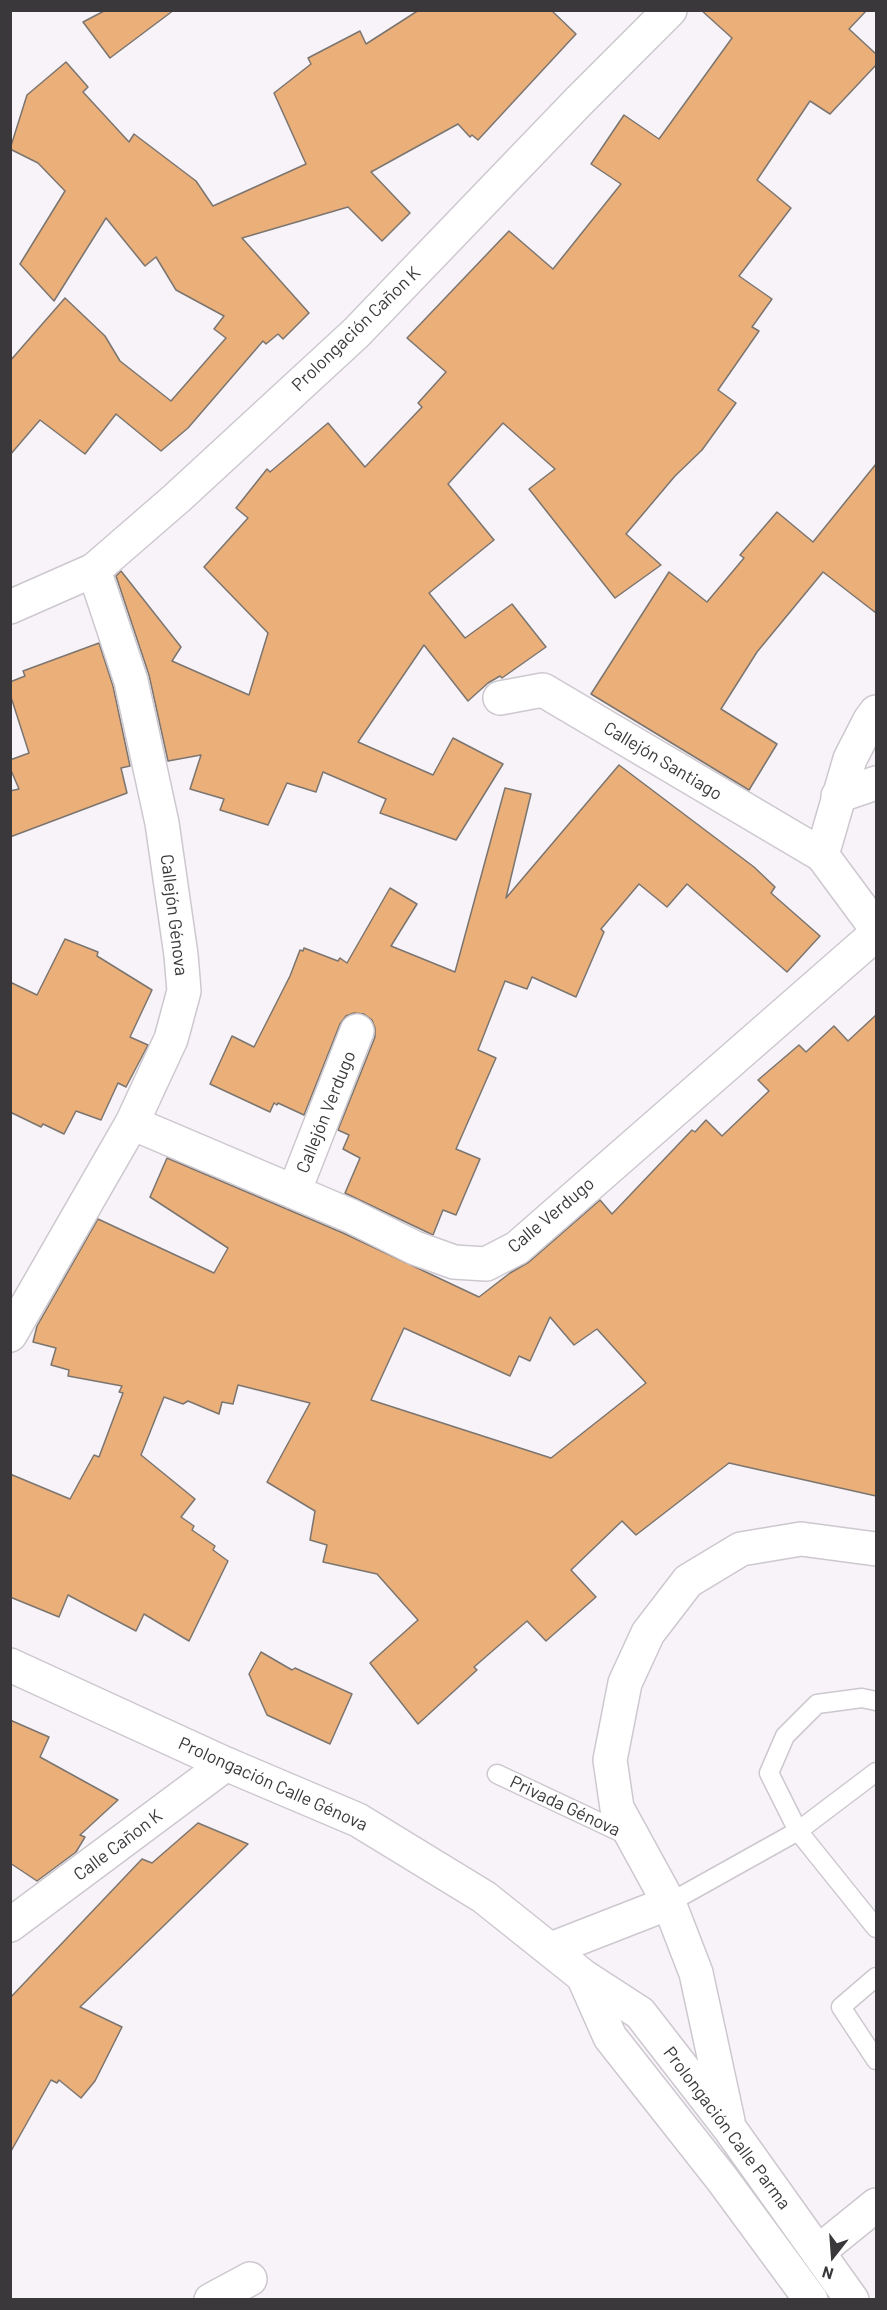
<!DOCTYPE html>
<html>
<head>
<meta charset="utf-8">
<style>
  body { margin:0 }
  #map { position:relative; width:887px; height:2310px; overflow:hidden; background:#f8f3f9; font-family:Barlow,sans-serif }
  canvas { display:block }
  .frame { position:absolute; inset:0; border:12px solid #3a383b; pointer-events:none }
  .north { position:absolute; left:803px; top:2226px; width:60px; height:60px; -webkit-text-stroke:4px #fff; paint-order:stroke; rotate:197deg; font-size:16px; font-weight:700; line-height:24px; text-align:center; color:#3a383b }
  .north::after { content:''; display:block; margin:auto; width:21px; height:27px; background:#3a383b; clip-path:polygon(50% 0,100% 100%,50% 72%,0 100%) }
</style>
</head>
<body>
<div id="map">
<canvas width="887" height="2310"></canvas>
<div class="frame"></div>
<div class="north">N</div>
</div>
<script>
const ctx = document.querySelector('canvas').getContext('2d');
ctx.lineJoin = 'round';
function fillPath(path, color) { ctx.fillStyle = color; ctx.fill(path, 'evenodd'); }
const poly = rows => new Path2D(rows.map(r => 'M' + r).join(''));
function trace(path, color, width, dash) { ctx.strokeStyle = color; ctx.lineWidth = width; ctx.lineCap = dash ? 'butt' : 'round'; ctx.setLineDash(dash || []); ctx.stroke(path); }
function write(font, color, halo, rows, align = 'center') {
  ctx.font = font + ' Barlow,sans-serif'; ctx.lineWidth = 5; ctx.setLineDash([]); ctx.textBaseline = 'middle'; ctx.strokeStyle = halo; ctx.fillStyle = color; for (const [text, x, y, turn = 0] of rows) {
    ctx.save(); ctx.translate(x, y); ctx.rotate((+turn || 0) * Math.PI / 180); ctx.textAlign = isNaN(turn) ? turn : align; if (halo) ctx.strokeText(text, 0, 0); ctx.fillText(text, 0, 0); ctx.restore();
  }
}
const building = poly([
  [106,10,174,10,110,58,83,22,106,10],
  [419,10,551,10,576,34,478,140,472,135,470,137,458,124,371,172,410,213,382,241,348,207,242,238,309,313,283,339,278,334,266,344,263,341,188,428,161,451,116,414,85,454,40,420,10,455,10,361,65,298,105,336,120,361,171,401,226,338,214,329,224,316,176,290,156,257,145,266,106,218,54,301,20,264,65,191,38,163,10,149,27,95,66,62,88,87,83,92,129,142,134,134,196,181,213,206,306,164,274,93,311,64,308,58,360,31,366,44,419,10],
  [701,10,867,10,849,29,876,54,876,65,830,114,810,101,757,180,791,208,739,276,772,299,752,327,759,331,718,390,736,403,702,450,675,476,626,534,661,565,615,598,529,489,555,469,503,423,448,484,494,540,429,593,465,638,512,604,546,647,502,678,500,676,488,683,468,701,424,645,358,742,433,775,453,738,503,764,456,840,380,813,386,799,323,772,316,792,287,783,268,825,220,810,224,799,190,789,201,755,168,761,149,675,116,576,121,571,181,647,172,661,249,695,268,633,204,567,248,518,236,508,267,469,270,472,328,423,365,467,422,407,418,403,446,372,407,338,509,231,553,269,621,184,591,164,624,115,659,139,732,38,701,10],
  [876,464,876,613,823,572,757,652,721,709,777,744,749,790,591,694,669,572,707,602,744,558,740,555,777,512,813,542,876,464],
  [99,643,113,686,130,766,121,768,127,793,10,837,10,791,19,789,10,768,10,760,29,753,10,694,10,682,25,676,23,671,99,643],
  [619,765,754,867,775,887,771,893,820,936,787,972,687,884,667,907,639,884,601,929,604,932,576,997,532,977,527,989,505,981,478,1050,496,1058,456,1149,480,1159,456,1215,443,1210,433,1235,345,1193,360,1158,343,1149,349,1135,338,1130,375,1037,375,1028,372,1020,364,1014,354,1013,346,1016,340,1024,304,1115,278,1103,277,1105,274,1103,270,1112,210,1084,232,1036,254,1047,290,976,300,950,303,951,304,948,338,961,340,958,347,963,390,888,417,904,391,946,455,972,505,788,531,794,506,898,619,765],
  [65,939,98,952,97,956,152,990,130,1037,148,1045,126,1087,118,1083,101,1120,76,1111,64,1134,43,1124,41,1127,10,1112,10,982,37,995,65,939],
  [876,1015,876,1496,729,1463,636,1535,622,1521,571,1570,596,1597,546,1641,527,1621,474,1667,477,1670,418,1724,370,1663,418,1620,377,1574,323,1562,327,1545,310,1540,315,1511,267,1482,310,1403,238,1385,233,1404,222,1402,219,1414,188,1401,183,1404,164,1397,141,1455,195,1499,181,1517,194,1526,192,1530,215,1546,213,1550,228,1561,189,1641,144,1614,136,1631,68,1595,59,1617,10,1597,10,1474,70,1499,94,1455,99,1457,123,1393,119,1392,122,1386,68,1376,69,1370,51,1365,56,1348,33,1342,37,1326,98,1219,214,1273,228,1248,150,1197,167,1158,343,1233,479,1297,510,1273,529,1262,600,1200,612,1214,692,1130,695,1132,706,1120,722,1136,769,1091,758,1080,799,1045,806,1052,834,1026,848,1041,876,1015],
  [550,1317,574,1345,597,1329,646,1383,551,1458,371,1400,404,1328,510,1376,519,1356,530,1361,550,1317],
  [261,1652,292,1670,295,1668,352,1694,330,1744,267,1715,249,1674,261,1652],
  [10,1720,49,1737,40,1757,118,1800,80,1835,85,1837,76,1852,37,1881,10,1863,10,1720],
  [198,1823,248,1844,80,2007,122,2027,95,2081,81,2098,59,2080,57,2083,51,2080,10,2153,10,1998,142,1859,152,1863,198,1823]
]);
const lane = poly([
  [876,1701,862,1698,817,1704,785,1736,769,1773,798,1831,876,1928],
  [497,1774,631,1837],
  [669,1903,798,1831,876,1772],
  [876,1977,841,2007,876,2060]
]);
const street = poly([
  [500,698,543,690,822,855],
  [838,796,876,783],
  [132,1123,351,1216,415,1248,454,1262,486,1264,517,1248,876,934],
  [294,1192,357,1031],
  [10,1335,132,1123,171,1039,184,991,181,955,162,823,131,681,94,570],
  [10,1925,226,1764],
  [551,1949,669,1903],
  [818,2252,876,2205],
  [211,2300,250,2279]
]);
const secondary = poly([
  [10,607,94,570,177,498,356,333,579,101,670,10],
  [876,712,870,720,850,759,822,855,876,928],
  [10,1665,226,1764,358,1820,484,1897,583,1976,640,2013,730,2129,852,2300],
  [583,1976,610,2037,722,2179,811,2300],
  [728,2121,696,1973,669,1903,617,1808,610,1760,625,1683,648,1633,688,1581,741,1549,801,1539,876,1549]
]);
const streetNames = [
  ["Prolongación Cañon K",356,329,-44],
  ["Callejón Santiago",663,761,31],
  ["Callejón Génova",174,915,83],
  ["Callejón Verdugo",326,1112,-68],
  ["Calle Verdugo",551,1215,-40],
  ["Prolongación Calle Génova",273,1784,24],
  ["Privada Génova",565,1806,25],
  ["Calle Cañon K",118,1845,-37],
  ["Prolongación Calle Parma",727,2128,53]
];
fillPath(building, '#ebaf7a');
trace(building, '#7b7570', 1.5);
trace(lane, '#cdc8cf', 21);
trace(street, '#cdc8cf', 36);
trace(secondary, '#cdc8cf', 36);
trace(lane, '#fff', 18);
trace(street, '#fff', 33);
trace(secondary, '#fff', 33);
write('18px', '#3a383b', '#fff', streetNames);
</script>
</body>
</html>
